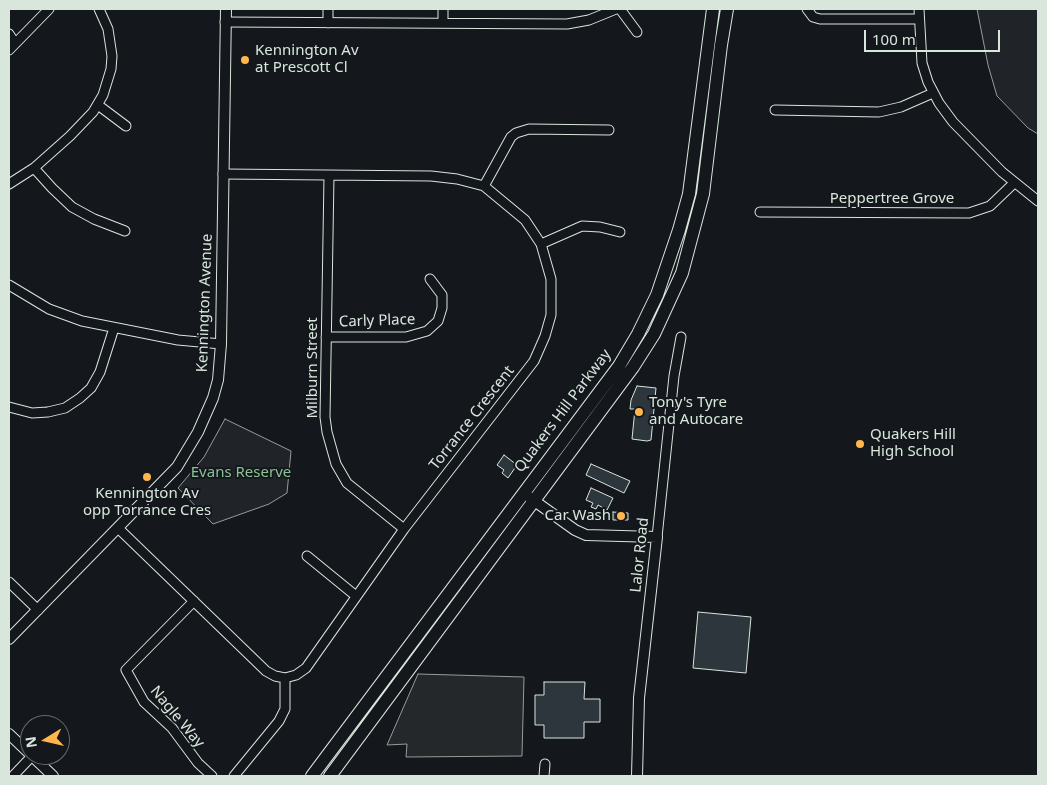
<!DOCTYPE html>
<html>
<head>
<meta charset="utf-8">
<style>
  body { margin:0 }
  #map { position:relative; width:1047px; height:785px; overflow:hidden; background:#14181c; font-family:"Noto Sans",sans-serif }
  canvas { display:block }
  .frame { position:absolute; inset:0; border:10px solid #d8e6dc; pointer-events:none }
  .north { position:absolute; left:20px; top:715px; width:50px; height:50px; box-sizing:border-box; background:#14181c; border:1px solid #626a69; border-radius:50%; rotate:261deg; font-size:14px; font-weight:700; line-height:20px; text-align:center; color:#d8e6dc }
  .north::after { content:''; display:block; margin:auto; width:18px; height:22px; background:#ffb74d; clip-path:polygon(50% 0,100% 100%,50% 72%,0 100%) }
  .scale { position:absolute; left:864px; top:30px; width:136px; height:22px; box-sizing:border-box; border:2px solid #d8e6dc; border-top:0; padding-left:6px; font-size:15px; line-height:18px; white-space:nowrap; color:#d8e6dc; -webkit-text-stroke:4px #14181c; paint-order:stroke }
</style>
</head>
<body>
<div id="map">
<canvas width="1047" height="785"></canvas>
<div class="frame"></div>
<div class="north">N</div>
<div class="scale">100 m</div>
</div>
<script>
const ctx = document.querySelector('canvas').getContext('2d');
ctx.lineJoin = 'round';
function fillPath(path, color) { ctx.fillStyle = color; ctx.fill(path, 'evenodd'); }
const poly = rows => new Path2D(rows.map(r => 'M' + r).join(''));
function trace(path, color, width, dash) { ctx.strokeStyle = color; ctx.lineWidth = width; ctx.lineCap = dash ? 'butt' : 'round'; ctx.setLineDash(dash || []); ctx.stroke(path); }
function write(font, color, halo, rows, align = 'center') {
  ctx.font = font + ' "Noto Sans",sans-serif'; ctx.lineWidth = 4; ctx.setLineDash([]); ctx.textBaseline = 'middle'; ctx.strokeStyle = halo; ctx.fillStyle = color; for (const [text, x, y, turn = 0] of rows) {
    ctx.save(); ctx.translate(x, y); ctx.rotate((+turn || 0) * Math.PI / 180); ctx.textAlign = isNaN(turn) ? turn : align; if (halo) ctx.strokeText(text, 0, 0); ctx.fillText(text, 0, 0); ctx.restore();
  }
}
const green = poly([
  [977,9,1038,9,1038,134,1028,128,997,96,988,65,977,9],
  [225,419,291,451,287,493,269,504,213,524,178,488,204,457,225,419]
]);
const parking = poly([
  [418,674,524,677,522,756,406,757,407,744,387,745,418,674]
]);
const building = poly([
  [637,386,656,388,651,440,647,441,632,439,635,409,630,409,631,400,637,386],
  [504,455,517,465,508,478,502,473,504,470,497,465,504,455],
  [591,464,630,481,624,493,586,475,591,464],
  [591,488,613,498,607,510,598,505,596,509,591,507,593,503,586,500,591,488],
  [613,512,628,513,628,520,613,520,613,512],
  [698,612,751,617,746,673,693,668,698,612],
  [544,682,585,682,584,699,600,699,600,722,584,722,584,738,544,738,544,725,535,725,535,695,544,695,544,682]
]);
const minor = poly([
  [620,9,637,32],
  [807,9,813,17,820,19,919,19],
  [919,9,922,63,928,82,939,103,953,122,1002,172,1038,201],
  [225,22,567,24,589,20,616,9],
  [328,23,328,9],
  [443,23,443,9],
  [9,34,15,43],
  [9,50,49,9],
  [98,105,126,126],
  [775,110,879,112,901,107,933,93],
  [34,168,52,188,72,207,94,219,125,231],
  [329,176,325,417,327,432,336,464,347,483,404,529],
  [9,184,34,168,70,136,93,112,103,95,111,69,112,56,108,29,99,9],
  [484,186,511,137,516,133,529,129,609,130],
  [760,212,969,213,990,206,1014,183],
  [541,244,582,226,600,227,620,232],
  [9,285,49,309,82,321,178,340,221,344],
  [326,337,406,337,427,331,438,321,442,308,442,295,430,279],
  [9,407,32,413,48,412,65,408,80,398,91,388,100,372,114,328],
  [118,528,266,671,275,676,285,678,296,675,306,668,404,529,534,361,545,336,551,315,551,279,541,244,525,220,484,186,457,179,431,176,223,174],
  [657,537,674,376,681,337],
  [307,556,356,596],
  [9,582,38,610],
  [194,601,126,670,144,702,172,728,198,763,212,776],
  [13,776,32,756],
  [234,776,279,721,285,709,285,678],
  [544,776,545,764]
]);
const tertiary = poly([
  [529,497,575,530,586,535,657,537,639,698,637,776],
  [9,639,177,467,198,432,213,398,218,380,221,344,226,9],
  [9,734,30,754],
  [31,755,53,776]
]);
const primary = poly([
  [312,776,619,366,638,334,657,295,679,230,689,194,713,9],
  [330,776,633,367,654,334,682,273,703,194,721,45,727,9]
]);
const markers = [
  [245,60,5,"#ffb74d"],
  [639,412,5,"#ffb74d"],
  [860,444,5,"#ffb74d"],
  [147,477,5,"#ffb74d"],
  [621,516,5,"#ffb74d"]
];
const poiNames = [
  ["Kennington Av",255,51],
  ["at Prescott Cl",255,68],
  ["Tony's Tyre",649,403],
  ["and Autocare",649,420],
  ["Quakers Hill",870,435],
  ["High School",870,452],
  ["Kennington Av",147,494,"center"],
  ["opp Torrance Cres",147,511,"center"],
  ["Car Wash",611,516,"right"]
];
const streetNames = [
  ["Peppertree Grove",892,199],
  ["Kennington Avenue",205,303,-88],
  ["Carly Place",377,321,-2],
  ["Milburn Street",313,368,-90],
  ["Quakers Hill Parkway",563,411,-53],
  ["Torrance Crescent",472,418,-52],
  ["Lalor Road",640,555,-84],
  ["Nagle Way",177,717,50]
];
const parkNames = [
  ["Evans Reserve",241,473]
];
fillPath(green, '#202428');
trace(green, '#939e99', 1);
fillPath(parking, '#24282b');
trace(parking, '#939e99', 1);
fillPath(building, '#2c363c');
trace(building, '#d8e6dc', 1);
trace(minor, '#d8e6dc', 11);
trace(tertiary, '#d8e6dc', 12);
trace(primary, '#d8e6dc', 14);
trace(minor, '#14181c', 9);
trace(tertiary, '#14181c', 10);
trace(primary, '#14181c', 12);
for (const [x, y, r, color] of markers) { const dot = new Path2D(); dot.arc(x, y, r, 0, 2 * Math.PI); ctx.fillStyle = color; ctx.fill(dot); trace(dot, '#14181c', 2); }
write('15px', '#d8e6dc', '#14181c', poiNames, 'left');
write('15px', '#d8e6dc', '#14181c', streetNames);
write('15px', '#8ac095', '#14181c', parkNames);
</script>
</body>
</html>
